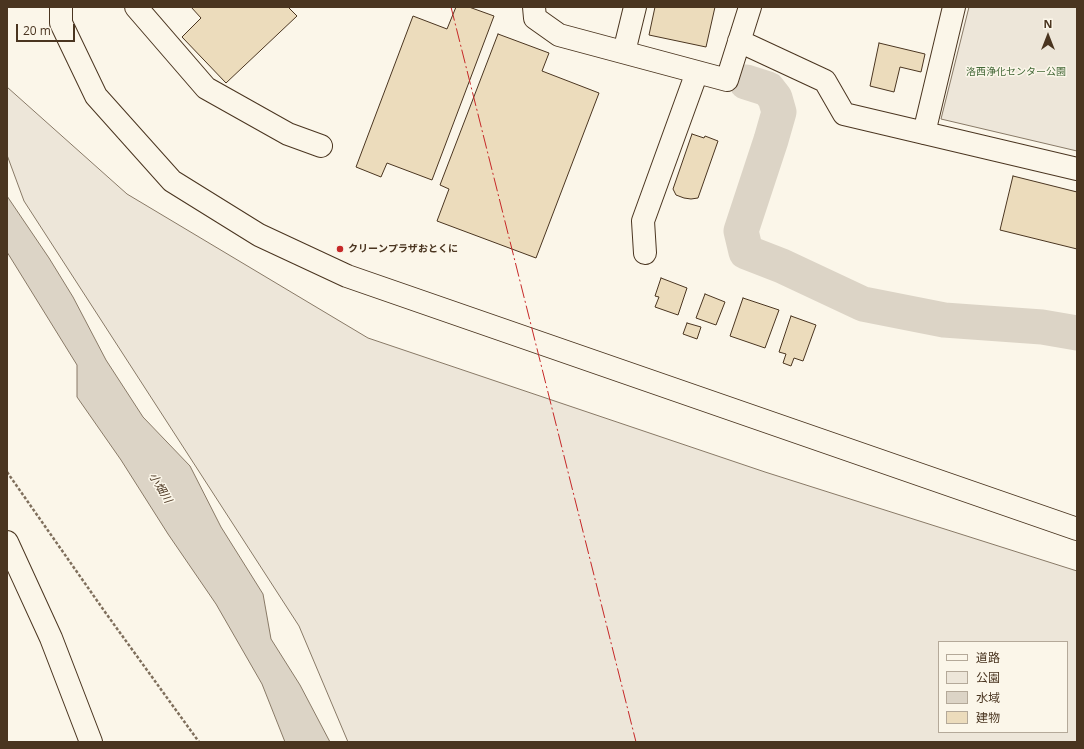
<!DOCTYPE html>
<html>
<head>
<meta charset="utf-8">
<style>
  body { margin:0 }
  #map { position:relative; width:1084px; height:749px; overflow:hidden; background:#fbf6e9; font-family:"Open Sans","Noto Sans JP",sans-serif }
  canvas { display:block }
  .frame { position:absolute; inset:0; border:8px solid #4a3520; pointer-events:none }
  .legend { position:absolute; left:938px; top:641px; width:130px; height:92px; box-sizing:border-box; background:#fbf6e9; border:1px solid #b4a999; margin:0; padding:5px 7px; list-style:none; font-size:12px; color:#4a3520 }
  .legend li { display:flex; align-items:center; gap:8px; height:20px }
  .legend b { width:20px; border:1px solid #b4a999 }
  .north { position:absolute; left:1028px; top:16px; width:40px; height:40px; -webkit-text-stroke:3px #fbf6e9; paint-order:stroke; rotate:0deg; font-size:11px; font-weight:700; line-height:16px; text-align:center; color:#4a3520 }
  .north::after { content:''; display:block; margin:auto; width:14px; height:18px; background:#4a3520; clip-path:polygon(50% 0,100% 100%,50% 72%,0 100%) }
  .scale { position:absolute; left:16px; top:24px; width:59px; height:18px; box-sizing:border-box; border:2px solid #4a3520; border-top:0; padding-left:5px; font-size:12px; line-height:14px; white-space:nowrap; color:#4a3520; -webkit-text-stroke:3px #fbf6e9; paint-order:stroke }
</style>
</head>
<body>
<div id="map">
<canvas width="1084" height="749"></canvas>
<div class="frame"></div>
<ul class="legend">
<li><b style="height:5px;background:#fbf6e9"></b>道路</li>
<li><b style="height:11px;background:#ede6d9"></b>公園</li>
<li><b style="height:11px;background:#dcd4c6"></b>水域</li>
<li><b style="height:11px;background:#ecdcbc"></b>建物</li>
</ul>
<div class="north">N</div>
<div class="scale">20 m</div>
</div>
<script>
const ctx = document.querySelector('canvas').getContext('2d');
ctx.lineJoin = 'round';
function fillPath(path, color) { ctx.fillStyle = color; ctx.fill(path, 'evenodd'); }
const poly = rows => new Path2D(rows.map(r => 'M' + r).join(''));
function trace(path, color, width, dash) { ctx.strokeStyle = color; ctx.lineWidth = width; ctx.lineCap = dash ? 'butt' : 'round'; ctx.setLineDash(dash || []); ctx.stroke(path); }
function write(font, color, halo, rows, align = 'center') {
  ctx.font = font + ' "Open Sans","Noto Sans JP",sans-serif'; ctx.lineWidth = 3; ctx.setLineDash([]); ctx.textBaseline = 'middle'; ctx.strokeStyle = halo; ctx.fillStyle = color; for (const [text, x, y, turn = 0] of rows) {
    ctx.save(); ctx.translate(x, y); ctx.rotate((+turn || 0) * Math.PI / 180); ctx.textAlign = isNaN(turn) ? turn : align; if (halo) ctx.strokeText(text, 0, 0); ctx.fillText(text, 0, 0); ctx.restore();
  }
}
const green = poly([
  [969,7,1077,7,1077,151,941,119,969,7],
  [7,87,127,194,368,338,765,472,1077,571,1077,742,348,742,299,626,24,201,7,155,7,87],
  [939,642,1067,642,1067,732,939,732,939,642]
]);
const water = poly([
  [7,196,49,258,73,297,106,360,143,417,190,466,221,527,263,594,271,639,300,685,330,742,285,742,262,684,216,604,168,534,121,460,77,397,77,365,7,252,7,196]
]);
const river = poly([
  [746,82,768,89,775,98,779,112,771,140,741,231,746,252,782,266,863,304,944,320,1042,327,1077,333]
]);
const building = poly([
  [191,7,288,7,297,16,226,83,182,37,201,18,191,7],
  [456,7,469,7,494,16,432,180,387,163,381,177,356,167,413,16,447,29,456,7],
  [655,7,715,7,706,47,649,35,655,7],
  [498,34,549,53,542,71,599,93,536,258,437,221,449,189,440,185,498,34],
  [879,43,925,54,921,72,900,67,894,92,870,86,879,43],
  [692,134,704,138,705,136,718,141,698,198,691,199,684,198,676,195,673,189,692,134],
  [1013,176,1077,192,1077,249,1000,230,1013,176],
  [661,278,687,288,678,315,655,307,659,297,655,296,661,278],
  [705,294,725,302,716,325,696,318,705,294],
  [743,298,779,310,765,348,730,336,743,298],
  [791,316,816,325,803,361,794,358,791,366,783,363,786,354,779,352,791,316],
  [687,323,701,327,697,339,683,334,687,323]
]);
const path = poly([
  [7,472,105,612,199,742]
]);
const minor = poly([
  [61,7,61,23,96,96,172,181,259,235,347,276,1077,529],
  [136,7,206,88,288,134,321,146],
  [534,7,535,18,559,35,727,80,750,7],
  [739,41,825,81,844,114,1077,169],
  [624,52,635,7],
  [924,133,954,7],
  [645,253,643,221,697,72],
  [7,542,51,638,91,742]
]);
const power = poly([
  [451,7,636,742]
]);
const markers = [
  [340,249,4,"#c62828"]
];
const parkNames = [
  ["洛西浄化センター公園",1016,72]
];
const poiNames = [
  ["クリーンプラザおとくに",348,249]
];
const waterNames = [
  ["小畑川",160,488,59]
];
fillPath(green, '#ede6d9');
trace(green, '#887966', 1);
fillPath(water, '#dcd4c6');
trace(water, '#887966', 1);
trace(river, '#dcd4c6', 35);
fillPath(building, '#ecdcbc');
trace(building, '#4a3520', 1);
trace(minor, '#4a3520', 24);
trace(path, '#7f6f5c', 2.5, [3, 2]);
trace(minor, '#fbf6e9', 22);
trace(power, '#c62828', 1, [14, 3, 2, 3]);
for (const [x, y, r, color] of markers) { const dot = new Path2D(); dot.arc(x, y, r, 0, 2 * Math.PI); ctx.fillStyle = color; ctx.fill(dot); trace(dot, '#fbf6e9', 1.5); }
write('10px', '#436837', '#fbf6e9', parkNames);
write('bold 10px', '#4a3520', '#fbf6e9', poiNames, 'left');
write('italic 11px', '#4a3520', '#fbf6e9', waterNames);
</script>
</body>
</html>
